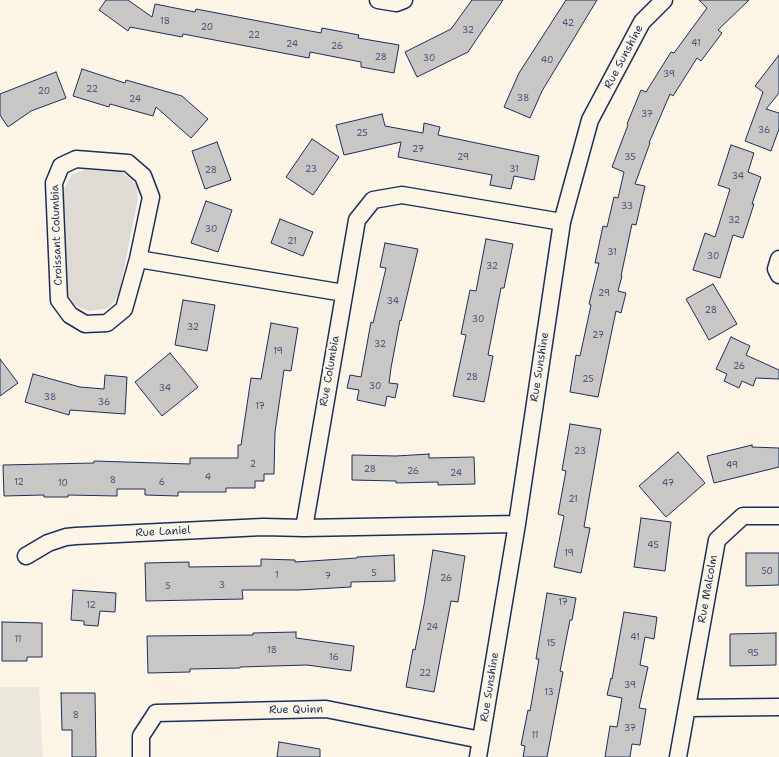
<!DOCTYPE html>
<html>
<head>
<meta charset="utf-8">
<style>
  body { margin:0 }
  canvas { display:block; background:#fcf5e5 }
</style>
</head>
<body>
<canvas width="779" height="757"></canvas>
<script>
const ctx = document.querySelector('canvas').getContext('2d');
ctx.lineJoin = 'round';
function fillPath(path, color) { ctx.fillStyle = color; ctx.fill(path, 'evenodd'); }
const poly = rows => new Path2D(rows.map(r => 'M' + r).join(''));
function trace(path, color, width, dash) { ctx.strokeStyle = color; ctx.lineWidth = width; ctx.lineCap = dash ? 'butt' : 'round'; ctx.setLineDash(dash || []); ctx.stroke(path); }
function write(font, color, halo, rows, align = 'center') {
  ctx.font = font + ' "Shantell Sans",sans-serif'; ctx.lineWidth = 4; ctx.setLineDash([]); ctx.textBaseline = 'middle'; ctx.strokeStyle = halo; ctx.fillStyle = color; for (const [text, x, y, turn = 0] of rows) {
    ctx.save(); ctx.translate(x, y); ctx.rotate((+turn || 0) * Math.PI / 180); ctx.textAlign = isNaN(turn) ? turn : align; if (halo) ctx.strokeText(text, 0, 0); ctx.fillText(text, 0, 0); ctx.restore();
  }
}
const built = poly([
  [0,687,39,687,43,757,0,757]
]);
const green = poly([
  [84,170,121,172,132,180,137,187,138,199,119,294,111,306,105,309,88,311,78,307,71,302,66,290,63,191,72,174]
]);
const building = poly([
  [106,0,128,0,152,17,155,4,195,12,196,9,321,33,322,28,359,35,358,38,399,45,394,73,361,67,361,62,310,52,309,58,183,34,182,37,130,27,128,31,99,10,106,0],
  [472,0,503,0,468,52,417,77,405,52,451,29,472,0],
  [566,0,597,0,542,91,530,118,504,107,519,73,566,0],
  [699,0,749,0,718,30,722,33,701,61,697,58,673,96,670,94,649,143,650,143,635,184,645,186,636,225,632,224,621,276,622,276,618,291,626,293,621,313,616,311,598,397,570,392,576,355,580,356,591,305,589,304,599,263,595,263,603,226,607,227,614,197,618,198,624,172,612,167,628,125,627,124,641,90,646,92,671,52,674,53,707,8,699,0],
  [779,55,779,93,766,109,779,113,779,129,771,151,745,141,763,92,755,86,779,55],
  [82,69,125,83,126,80,182,96,208,119,191,138,156,107,153,116,110,104,109,107,73,96,82,69],
  [56,72,66,98,31,111,8,127,0,115,0,94,56,72],
  [382,114,385,126,423,133,424,123,440,127,438,135,539,156,534,180,514,176,511,189,490,185,492,175,398,157,401,142,344,155,336,125,382,114],
  [312,139,339,157,313,195,286,177,312,139],
  [217,142,231,180,205,189,192,151,217,142],
  [731,145,754,153,748,172,761,177,752,204,754,204,743,238,733,235,720,278,693,270,705,233,715,237,730,189,718,185,731,145],
  [206,201,232,210,218,252,191,243,206,201],
  [280,219,313,232,303,256,271,243,280,219],
  [486,239,513,244,504,288,501,288,488,355,493,356,484,402,453,396,466,335,461,334,470,290,476,291,486,239],
  [385,243,418,249,401,321,400,320,391,368,389,383,398,384,395,398,387,396,385,406,357,400,359,390,347,388,350,375,361,377,371,322,373,323,386,268,380,267,385,243],
  [713,284,737,324,709,340,686,299,713,284],
  [183,300,215,305,207,351,175,345,183,300],
  [271,323,298,328,291,371,284,370,275,432,274,474,264,474,264,481,255,481,255,488,226,488,226,492,178,492,178,496,145,495,145,489,117,489,117,496,68,495,68,497,44,497,44,495,4,496,3,465,94,463,94,461,190,464,190,458,238,458,238,445,241,445,251,378,261,379,271,323],
  [731,337,750,346,746,355,779,370,779,379,756,378,753,386,742,381,739,388,724,381,727,374,716,369,731,337],
  [170,353,198,387,162,416,135,382,170,353],
  [0,359,18,383,0,396,0,359],
  [33,374,80,387,104,389,105,375,127,377,125,414,70,410,69,415,25,402,33,374],
  [570,424,601,429,584,527,590,528,581,573,554,567,564,516,558,514,566,471,562,470,570,424],
  [752,445,752,447,779,448,779,467,714,483,707,456,752,445],
  [678,452,705,483,666,517,639,486,678,452],
  [429,454,429,458,474,457,475,484,438,485,438,482,396,483,396,481,352,480,352,455,396,456,429,454],
  [641,518,671,522,665,571,634,567,641,518],
  [433,550,465,556,458,602,451,601,434,692,406,687,413,649,415,650,424,605,433,550],
  [746,553,779,553,779,585,746,586,746,553],
  [394,555,395,581,351,582,351,587,299,590,242,590,243,599,146,601,145,563,189,562,189,567,261,566,261,559,295,560,295,562,357,558,357,557,394,555],
  [73,590,116,593,115,612,100,611,98,626,84,625,84,621,71,620,73,590],
  [547,593,576,598,572,620,570,620,560,671,563,672,547,757,523,757,525,746,521,745,528,710,530,711,539,659,536,659,547,593],
  [624,612,657,617,654,639,645,637,640,665,648,667,639,708,646,709,640,745,632,744,630,757,605,757,610,726,617,727,622,698,607,695,611,678,612,679,624,612],
  [2,622,42,623,42,657,27,657,27,661,2,661,2,622],
  [296,632,296,638,354,646,351,671,307,665,240,667,240,668,190,669,190,672,148,673,147,636,253,635,253,633,296,632],
  [776,633,776,665,730,666,730,634,776,633],
  [61,693,95,693,96,757,72,757,72,730,62,730,61,693],
  [279,742,320,749,320,757,277,757,279,742]
]);
const street = poly([
  [378,0,396,3,404,0],
  [76,159,128,163,143,176,151,197,138,259,124,309,107,323,85,324,70,315,59,300,54,183,61,166,76,159],
  [138,259,344,293],
  [779,259,776,269,779,275],
  [304,528,357,220,373,200,402,195,562,222],
  [26,556,48,543,66,537,76,536,263,527,304,528,517,524],
  [687,708,779,707],
  [141,757,141,736,156,713,326,709,481,740],
  [478,757,517,524,562,222,590,120,642,22,664,0],
  [678,757,717,540,743,516,779,516]
]);
const numberNames = [
  ["18",165,22],
  ["42",568,24],
  ["20",207,28],
  ["32",468,31],
  ["22",254,36],
  ["41",696,44],
  ["24",292,45],
  ["26",337,47],
  ["28",381,58],
  ["30",429,59],
  ["40",547,61],
  ["39",669,75],
  ["22",92,90],
  ["20",44,92],
  ["38",523,99],
  ["24",135,100],
  ["37",647,115],
  ["36",764,131],
  ["25",362,134],
  ["27",418,150],
  ["29",463,158],
  ["35",630,158],
  ["23",311,170],
  ["31",514,170],
  ["28",211,171],
  ["34",738,177],
  ["33",627,207],
  ["32",734,221],
  ["30",211,230],
  ["21",292,242],
  ["31",612,253],
  ["30",713,257],
  ["32",492,267],
  ["29",604,294],
  ["34",393,302],
  ["28",711,311],
  ["30",478,320],
  ["32",193,328],
  ["27",598,336],
  ["32",380,345],
  ["19",278,352],
  ["26",739,367],
  ["28",472,378],
  ["25",588,380],
  ["30",375,387],
  ["34",165,389],
  ["38",50,398],
  ["36",104,403],
  ["17",260,407],
  ["23",580,452],
  ["2",253,465],
  ["49",732,466],
  ["28",370,470],
  ["26",413,472],
  ["24",456,474],
  ["4",208,478],
  ["8",113,481],
  ["12",19,483],
  ["6",162,483],
  ["10",63,484],
  ["47",668,484],
  ["21",573,500],
  ["45",653,546],
  ["19",569,554],
  ["50",767,572],
  ["5",374,574],
  ["1",277,576],
  ["7",328,577],
  ["26",446,579],
  ["3",222,586],
  ["5",168,587],
  ["17",563,603],
  ["12",91,606],
  ["24",432,628],
  ["41",635,638],
  ["11",18,640],
  ["15",551,644],
  ["18",272,651],
  ["95",753,654],
  ["16",334,658],
  ["22",425,674],
  ["39",630,686],
  ["13",549,693],
  ["8",76,716],
  ["37",630,729],
  ["11",535,736]
];
const streetNames = [
  ["Rue Sunshine",624,57,-62],
  ["Croissant Columbia",57,235,-92],
  ["Rue Sunshine",540,367,-81],
  ["Rue Columbia",330,371,-80],
  ["Rue Laniel",163,532,-3],
  ["Rue Malcolm",708,589,-80],
  ["Rue Sunshine",490,687,-81],
  ["Rue Quinn",296,710,-1]
];
fillPath(built, '#ece7dc');
fillPath(green, '#dfdbd4');
fillPath(building, '#c8c7c6');
trace(building, '#1b2f5e', 1);
trace(street, '#1b2f5e', 19);
trace(street, '#fcf5e5', 16);
write('9px', '#465578', null, numberNames);
write('11px', '#1b2f5e', '#fcf5e5', streetNames);
</script>
</body>
</html>
